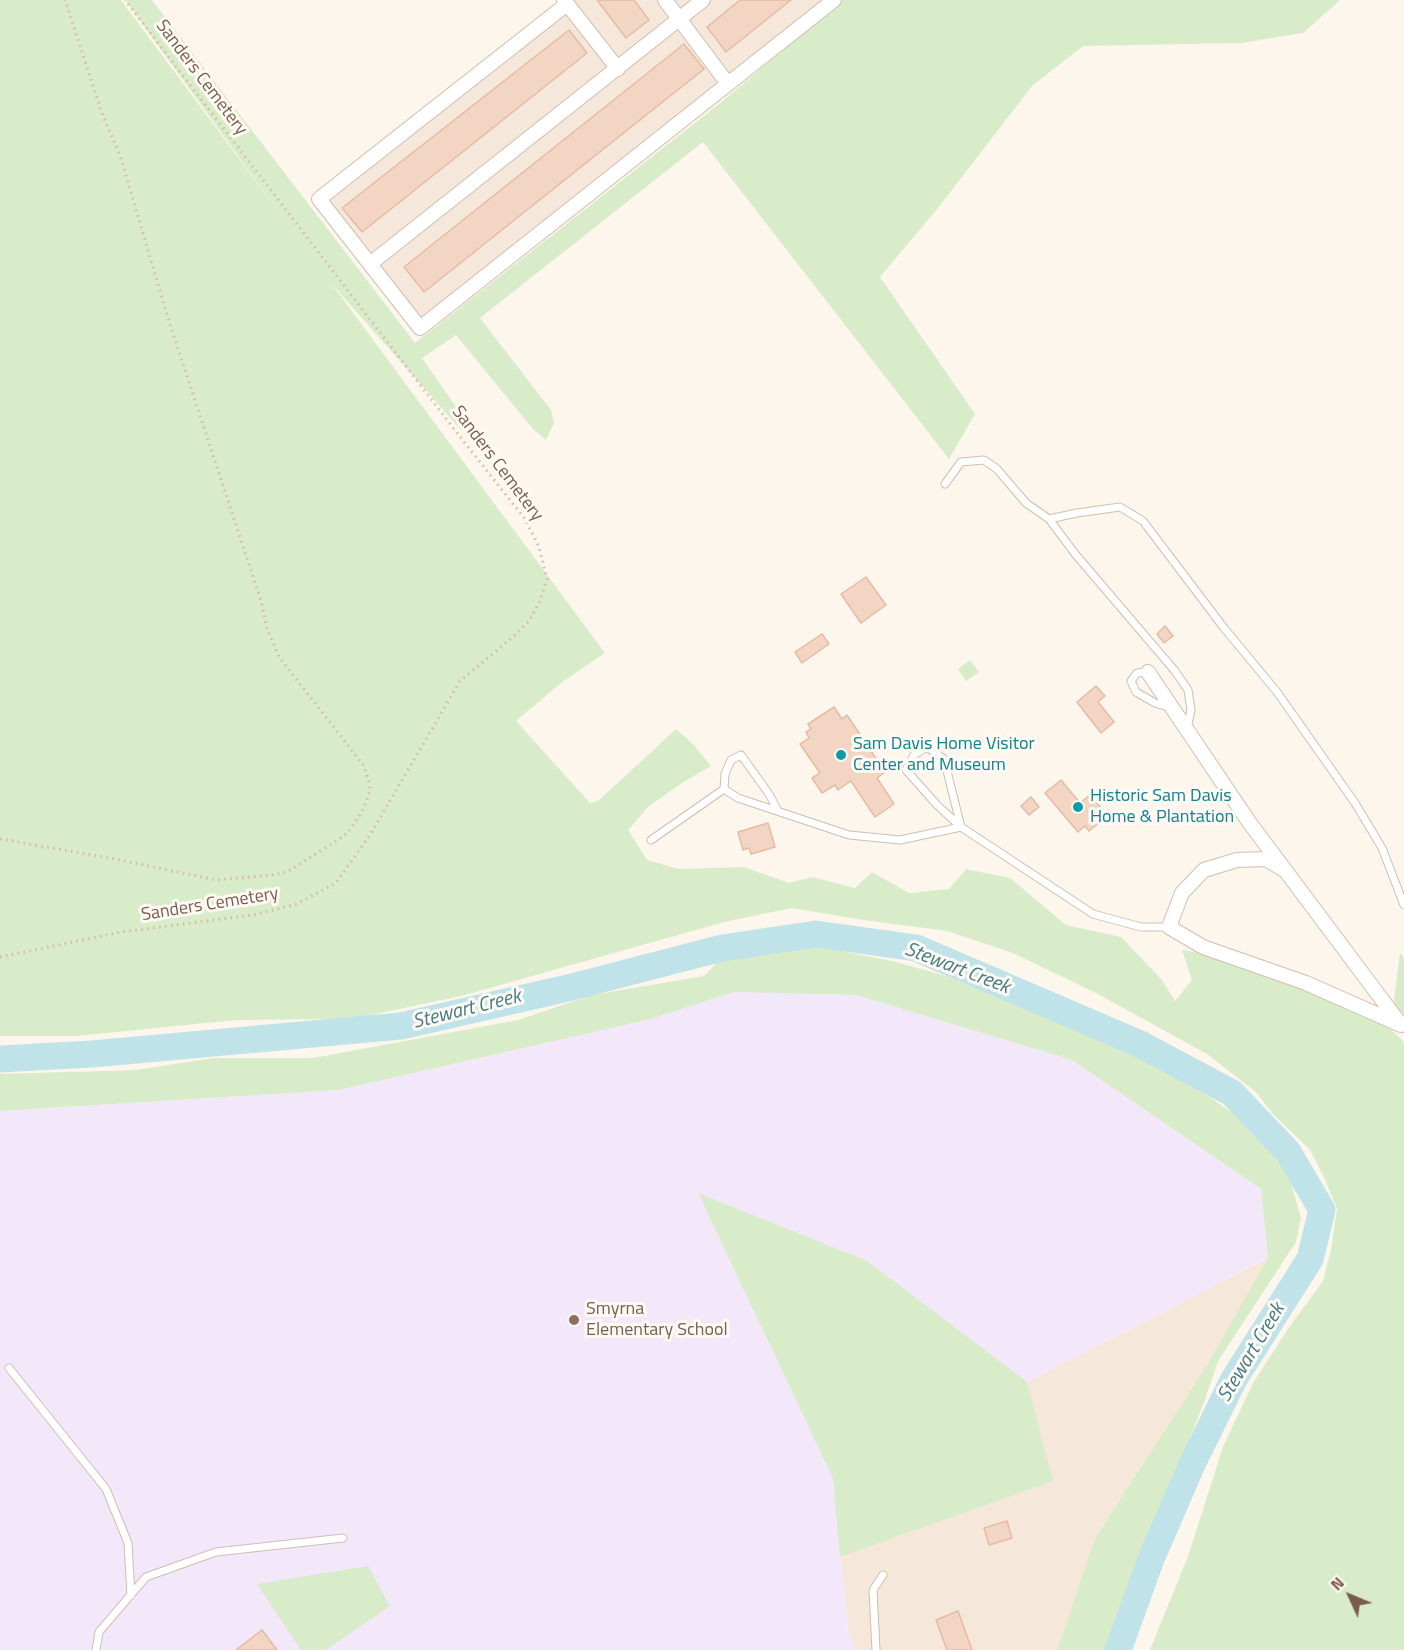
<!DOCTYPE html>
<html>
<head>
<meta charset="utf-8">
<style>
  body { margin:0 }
  #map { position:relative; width:1404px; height:1650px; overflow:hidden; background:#fdf6ec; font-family:"Titillium Web",sans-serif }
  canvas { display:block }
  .north { position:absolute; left:1320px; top:1566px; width:60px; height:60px; -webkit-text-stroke:4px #fffaf3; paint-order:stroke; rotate:314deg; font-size:16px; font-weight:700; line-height:24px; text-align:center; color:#7a5c4d }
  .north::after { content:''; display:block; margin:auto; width:21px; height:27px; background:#7a5c4d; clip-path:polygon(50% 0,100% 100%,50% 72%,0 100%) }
</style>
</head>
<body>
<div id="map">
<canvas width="1404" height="1650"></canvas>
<div class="north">N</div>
</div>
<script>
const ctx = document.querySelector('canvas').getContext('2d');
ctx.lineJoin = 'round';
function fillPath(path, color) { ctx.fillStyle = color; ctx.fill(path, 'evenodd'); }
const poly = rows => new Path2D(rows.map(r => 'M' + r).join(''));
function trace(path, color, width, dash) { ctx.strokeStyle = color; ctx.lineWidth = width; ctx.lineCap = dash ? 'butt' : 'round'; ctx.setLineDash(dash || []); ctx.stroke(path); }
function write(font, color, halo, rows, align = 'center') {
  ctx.font = font + ' "Titillium Web",sans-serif'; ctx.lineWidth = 6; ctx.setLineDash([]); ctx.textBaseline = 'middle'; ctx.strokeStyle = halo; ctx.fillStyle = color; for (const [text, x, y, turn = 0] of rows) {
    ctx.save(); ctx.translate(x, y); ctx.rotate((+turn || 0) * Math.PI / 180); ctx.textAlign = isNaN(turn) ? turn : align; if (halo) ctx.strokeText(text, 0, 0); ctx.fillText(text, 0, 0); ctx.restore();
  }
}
const residential = poly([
  [564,0,834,0,420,328,319,199],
  [1268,1258,1254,1288,1209,1362,1095,1538,1057,1650,855,1650,848,1631,833,1478,1027,1382]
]);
const education = poly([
  [734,992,856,995,1072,1060,1261,1189,1268,1258,1027,1382,833,1478,848,1631,855,1650,0,1650,0,1111,339,1090,651,1019]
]);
const green = poly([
  [0,0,121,0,278,211,125,0,152,0,415,343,719,104,843,0,1340,0,1303,33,1241,43,1083,46,1032,86,938,208,880,277,975,414,949,459,703,142,480,318,551,410,554,423,546,440,533,429,456,335,422,358,466,421,461,430,331,283,605,653,561,683,516,721,590,803,598,801,676,729,693,744,711,766,682,783,648,807,628,830,647,860,679,869,744,867,789,883,812,877,855,888,872,872,909,893,949,889,966,869,1010,878,1066,925,1121,937,1162,980,1175,1001,1192,980,1182,950,1200,953,1314,991,1385,1024,1404,1042,1404,1650,1150,1650,1188,1556,1223,1447,1253,1383,1290,1326,1323,1281,1331,1250,1337,1209,1324,1177,1310,1150,1273,1114,1256,1092,1230,1072,1207,1054,1096,993,1013,953,947,931,863,920,792,908,724,922,465,995,352,1019,236,1020,77,1036,0,1036],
  [970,660,979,672,966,681,958,669],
  [806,944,892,961,943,975,1045,1015,1125,1044,1187,1081,1251,1126,1289,1176,1301,1218,1296,1242,1218,1361,1204,1402,1106,1650,1057,1650,1095,1538,1209,1362,1268,1258,1261,1189,1072,1060,856,995,734,992,651,1019,339,1090,0,1111,0,1074,136,1070,214,1058,313,1058,518,1020,592,995,704,976,724,955,742,956],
  [1400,953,1404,958,1404,1028,1401,1025,1394,1001],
  [698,1193,867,1261,1027,1382,1053,1481,840,1557,833,1478],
  [368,1566,390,1606,326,1650,301,1650,257,1584]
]);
const river = poly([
  [0,1059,92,1054,401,1026,568,988,722,948,816,934,916,948,1140,1044,1232,1093,1288,1152,1322,1210,1310,1259,1234,1379,1193,1462,1151,1559,1118,1650]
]);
const building = poly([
  [597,0,634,0,649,20,626,38,597,0],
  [740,0,791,0,726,52,707,27,740,0],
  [569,30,587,53,362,232,342,208,569,30],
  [684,44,704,69,424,292,404,267,684,44],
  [866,577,886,605,861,623,841,594,866,577],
  [1165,626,1173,636,1164,643,1157,634,1165,626],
  [822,634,829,644,802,663,795,652,822,634],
  [1096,686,1105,696,1098,702,1114,722,1101,733,1077,702,1096,686],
  [834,707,842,719,847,715,885,772,877,778,894,804,875,817,851,781,838,790,835,785,822,793,812,778,820,773,800,744,809,738,806,732,811,729,808,724,834,707],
  [1061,780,1080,803,1090,795,1104,811,1096,818,1100,822,1089,831,1085,826,1078,832,1045,793,1061,780],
  [1031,797,1039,807,1029,815,1021,806,1031,797],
  [768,823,775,847,751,854,749,848,743,850,738,832,768,823],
  [1007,1521,1012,1538,989,1545,984,1528,1007,1521],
  [958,1611,972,1650,947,1650,936,1620,958,1611],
  [262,1630,277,1650,236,1650,262,1630]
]);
const path = poly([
  [0,839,115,859,216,880,271,875,287,872,338,840,349,831,361,813,369,795,370,786,364,766,279,657,267,628,261,601,167,315,120,155,103,116,65,0],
  [0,957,121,932,253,915,297,904,336,883,370,835,460,681,513,637,529,621,540,601,547,579,539,547,525,519,461,438,125,0]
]);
const lane = poly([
  [945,484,961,462,984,460,997,469,1026,503,1049,519,1077,513,1120,507,1143,521,1224,628,1277,692,1355,803,1382,848,1404,905],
  [1049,519,1076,555,1175,671,1188,690,1191,710,1187,728],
  [1148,672,1137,673,1131,681,1136,692,1155,703,1168,707],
  [724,789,725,774,731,760,741,755,769,794,778,811],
  [961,827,944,759,927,747,914,755,906,770,937,805,961,827,1093,914,1141,927,1169,927],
  [651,840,724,789,738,798,849,835,900,840,961,827],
  [9,1368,106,1489,128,1543,131,1595],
  [96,1650,99,1632,146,1577,216,1552,343,1538],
  [876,1650,873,1590,883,1575]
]);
const street = poly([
  [564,0,618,69],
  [665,0,728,84],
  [567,4,319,199,420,328,834,0],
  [370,264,703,0],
  [1148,672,1249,822,1401,1025,1306,983,1203,947,1169,927,1182,893,1204,870,1237,860,1266,859,1286,871]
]);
const markers = [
  [841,755,6,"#0f9aa8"],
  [1078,807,6,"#0f9aa8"],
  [574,1320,6,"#8d6e63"]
];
const streetNames = [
  ["Sanders Cemetery",201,78,53],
  ["Sanders Cemetery",497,464,53],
  ["Sanders Cemetery",210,905,-9]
];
const cultureNames = [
  ["Sam Davis Home Visitor",853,745],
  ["Center and Museum",853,766],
  ["Historic Sam Davis",1090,797],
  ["Home & Plantation",1090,818]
];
const educationNames = [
  ["Smyrna",586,1310],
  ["Elementary School",586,1331]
];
const waterNames = [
  ["Stewart Creek",957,969,21],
  ["Stewart Creek",467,1010,-14],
  ["Stewart Creek",1252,1353,-59]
];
fillPath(residential, '#f5e8da');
fillPath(education, '#f3e8fa');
fillPath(green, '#d8ecc9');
trace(river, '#bfe3e8', 27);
fillPath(building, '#f3d5c3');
trace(building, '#e6bba3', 1.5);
trace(lane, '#d1beb0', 9);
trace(street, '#d1beb0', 16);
trace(path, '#d9b8a5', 3, [1.5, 4.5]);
trace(lane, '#fff', 7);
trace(street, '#fff', 14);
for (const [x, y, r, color] of markers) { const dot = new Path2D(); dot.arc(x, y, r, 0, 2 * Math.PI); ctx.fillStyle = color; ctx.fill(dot); trace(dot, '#fffaf3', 2); }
write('18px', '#7a5c4d', '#fffaf3', streetNames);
write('18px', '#0d838f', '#fffaf3', cultureNames, 'left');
write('18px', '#785e54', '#fffaf3', educationNames, 'left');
write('italic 20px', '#437c86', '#fffaf3', waterNames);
</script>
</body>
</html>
